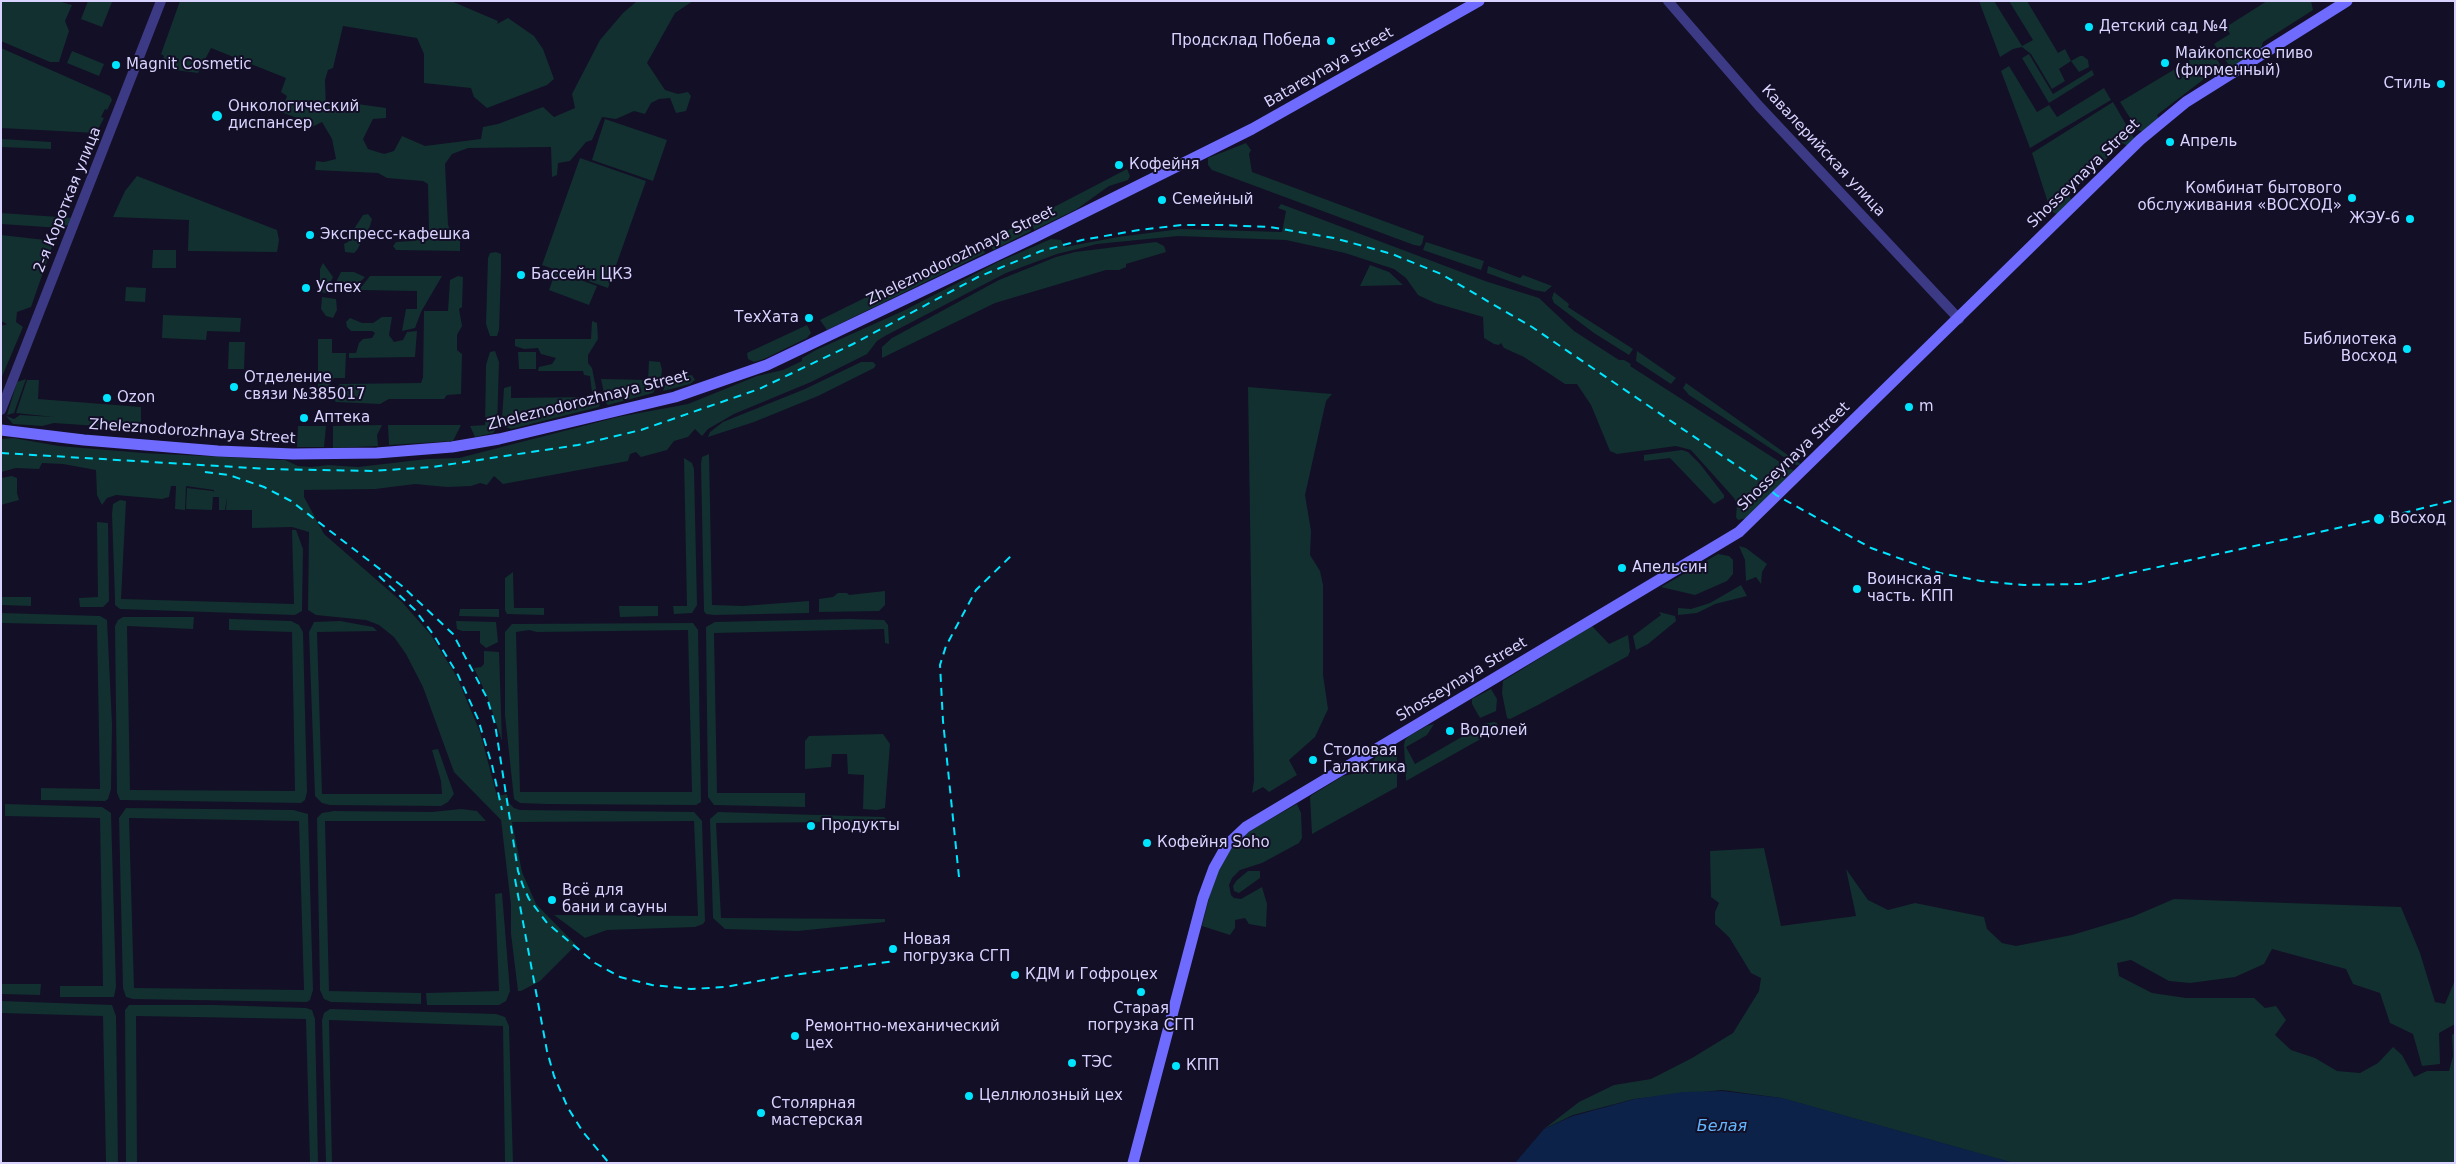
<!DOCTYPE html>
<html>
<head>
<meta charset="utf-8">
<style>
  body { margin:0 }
  #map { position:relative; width:2456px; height:1164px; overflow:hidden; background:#130f26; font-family:"DejaVu Sans",sans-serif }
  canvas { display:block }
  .frame { position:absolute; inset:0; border:2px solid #d9d4ff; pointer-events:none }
</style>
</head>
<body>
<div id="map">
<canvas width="2456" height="1164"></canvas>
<div class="frame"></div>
</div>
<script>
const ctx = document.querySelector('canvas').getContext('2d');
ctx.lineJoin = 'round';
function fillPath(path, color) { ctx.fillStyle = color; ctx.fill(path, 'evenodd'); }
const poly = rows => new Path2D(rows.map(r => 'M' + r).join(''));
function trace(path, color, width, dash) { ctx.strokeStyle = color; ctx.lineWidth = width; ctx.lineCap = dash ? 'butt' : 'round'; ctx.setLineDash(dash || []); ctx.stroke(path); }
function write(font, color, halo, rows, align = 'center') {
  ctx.font = font + ' "DejaVu Sans",sans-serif'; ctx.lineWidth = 4; ctx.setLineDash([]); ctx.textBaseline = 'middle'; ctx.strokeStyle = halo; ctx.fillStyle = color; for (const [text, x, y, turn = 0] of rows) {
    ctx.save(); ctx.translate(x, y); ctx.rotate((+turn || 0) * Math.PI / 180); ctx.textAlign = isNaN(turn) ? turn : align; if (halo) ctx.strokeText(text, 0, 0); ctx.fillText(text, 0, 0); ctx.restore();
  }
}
const green = poly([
  [1,1,58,1,72,5,65,21,69,31,59,62,50,62,1,41],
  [88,1,112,2,102,27,81,19],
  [180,1,451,1,498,21,497,24,508,18,534,36,543,49,554,79,547,85,487,108,474,97,471,88,424,83,424,54,417,38,343,26,333,68,328,70,325,80,326,108,336,101,386,108,386,118,373,119,363,139,368,149,384,154,394,151,402,136,425,146,481,139,483,127,498,124,543,107,554,117,575,108,572,94,600,40,623,13,637,1,693,1,675,13,647,63,665,90,678,94,688,92,691,96,686,111,676,113,670,98,659,99,651,103,645,114,634,111,616,119,602,117,592,140,586,142,570,161,558,163,557,175,552,177,551,147,468,148,452,154,445,164,448,225,451,231,460,237,460,251,396,250,393,246,396,242,413,241,419,238,422,232,429,231,428,184,423,181,387,178,378,173,315,170,316,161,324,162,336,159,332,139,322,122,308,129,301,126,300,119,281,112,287,96,281,92,286,78,211,48,198,73,175,70,161,64,164,56,161,54],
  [1979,1,1994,1,2022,46,2033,40,2009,1,2027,1,2058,53,2065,49,2071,61,2080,56,2083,56,2088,60,2089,67,2079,72,2071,61,2059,69,2065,81,2052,89,2031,54,2022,47,2013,49,2000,57],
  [2267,1,2311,1,2313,10,2263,42,2260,52,2231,68,2214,44,2230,34,2226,27],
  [1,48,110,96,112,100,107,110,105,109,101,117,104,118,96,133,1,128],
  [2210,48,2221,66,2157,115,2159,119,2142,132,2137,129,2120,102],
  [72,51,104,64,99,76,67,63],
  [2029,54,2053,94,2092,70,2094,75,2049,103,2022,58],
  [2009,66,2037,112,2049,105,2057,117,2104,88,2111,100,2030,148,2001,71],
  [2113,102,2135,140,2127,146,2123,143,2069,194,2071,200,2058,214,2054,213,2050,209,2032,153],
  [605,119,667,140,653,181,592,160],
  [1,139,51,142,51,149,1,147],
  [1246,143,1251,150,1249,154,1252,172,1424,236,1422,244,1420,246,1414,245,1212,170,1208,165,1208,158],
  [580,158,646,181,608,288,542,265],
  [1127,169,1130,176,1128,180,1109,186,1077,209,1034,230,1031,219],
  [137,176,277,230,279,240,277,252,188,251,189,220,113,217,125,191],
  [1281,204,1485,281,1539,298,1574,331,1619,360,1624,360,1631,364,1630,366,1794,471,1747,518,1738,520,1736,517,1737,504,1734,498,1691,450,1676,446,1617,454,1610,451,1591,405,1577,384,1565,384,1524,357,1504,348,1501,343,1499,345,1494,344,1484,338,1483,317,1435,303,1418,295,1406,278,1394,269,1345,253,1286,240,1178,236,1097,244,1057,254,1006,273,885,336,877,341,867,354,811,382,734,414,708,429,702,436,695,429,688,437,674,441,667,450,641,457,636,452,630,454,628,461,503,484,494,476,487,485,480,483,471,486,447,487,415,484,375,489,304,490,304,497,324,534,402,602,431,635,457,677,480,732,497,796,507,794,509,803,514,808,520,810,694,812,702,821,705,921,703,924,695,927,607,930,585,938,554,915,698,916,694,821,512,822,522,872,536,904,576,945,540,981,521,991,518,991,511,934,511,905,501,820,454,772,423,687,406,654,394,637,379,625,366,620,316,615,308,610,309,532,292,527,252,528,252,510,226,510,227,497,225,510,219,510,219,497,213,497,212,510,186,509,187,488,213,491,213,493,214,490,186,486,185,510,175,509,176,486,171,486,169,497,162,499,116,495,107,498,102,505,97,495,96,470,63,464,42,463,39,469,16,468,1,472,1,439,13,438,59,446,143,453,285,460,298,466,312,467,328,465,358,467,427,459,459,458,618,417,688,404,757,376,783,370,802,361,802,358,816,350,903,311,998,262,1051,239,1061,240,1065,247,1118,237,1180,229,1282,232,1286,211,1278,208],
  [1,213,73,218,70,224,61,228,1,224],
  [368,214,372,219,370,226,357,250,354,253,345,252,344,244,348,242,354,229,363,215],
  [1028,221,1031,231,993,250,987,240],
  [1,235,54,241,31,307,17,312,16,322,23,327,1,379,1,326,7,324,1,321],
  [980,241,985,253,827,330,820,320],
  [1156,242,1164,246,1166,252,1126,264,1126,267,1119,270,1106,270,995,303,882,358,882,347,892,338,999,280,1056,257,1075,252],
  [1426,242,1484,261,1481,270,1423,250],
  [153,250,176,250,176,268,152,268],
  [496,252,501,254,501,272,499,330,497,336,490,336,486,324,488,258,490,253],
  [323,263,333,277,326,293,320,292,320,269],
  [1370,265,1389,272,1403,285,1360,286],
  [1488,266,1520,278,1523,275,1552,286,1545,292,1534,290,1487,273],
  [556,271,597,286,589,305,549,290],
  [341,272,354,272,365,277,355,287,337,289,335,284],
  [370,276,442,276,421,312,415,328,402,331,406,309,417,309,417,291,359,290],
  [458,276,463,277,462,307,459,309,462,326,457,335,457,350,462,354,461,394,447,395,444,399,389,399,380,404,336,402,333,398,334,390,340,384,421,383,423,377,424,311,448,311,450,280],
  [126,287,146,288,145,302,125,301],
  [1554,292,1569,304,1568,307,1571,309,1633,349,1629,355,1594,333,1554,303,1552,298],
  [322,297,336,299,337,310,333,318,326,316,321,309],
  [163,315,241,318,240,332,207,331,206,340,162,338],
  [382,317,392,317,389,335,394,342,403,340,407,332,417,331,415,357,349,358,349,353,356,353,359,343,363,339,372,338,375,333,372,331,351,331,347,327,346,322,350,318,362,323,373,323],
  [592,321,597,323,598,339,588,355,588,363,592,368,597,393,592,392,590,376,584,375,583,371,538,371,539,367,552,364,556,358,541,354,538,348,524,349,515,346,515,339,591,339],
  [807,325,811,333,807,338,764,359,754,362,748,359,747,353],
  [318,339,332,339,332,353,346,353,345,378,334,378,323,395,318,389],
  [229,342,245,342,244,369,228,369],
  [495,351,499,362,497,428,493,433,475,437,470,426,485,425,486,365,490,352],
  [1637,351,1676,378,1671,384,1636,361],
  [518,352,536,352,536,369,519,369],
  [649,361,660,362,662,370,661,378,653,393,608,405,606,403,601,379,648,380],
  [861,362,873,362,876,365,874,368,818,396,754,422,708,437,710,432,723,422,805,389],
  [692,375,695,380,690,384,663,391,666,382,670,379],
  [26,379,14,413,7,415,17,382],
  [27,380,39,380,38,399,141,407,141,429,54,423,42,426,13,424,6,416,14,419,20,415,54,417,16,413],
  [1686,383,1802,465,1796,465,1689,395,1683,388],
  [511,386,511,398,596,397,600,404,599,407,511,429,503,426,502,419,504,388],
  [1248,387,1332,394,1326,401,1305,495,1311,531,1310,555,1320,571,1323,585,1323,675,1328,709,1315,737,1289,760,1297,775,1269,792,1263,787,1252,793,1254,781],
  [382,425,377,435,378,446,333,448,333,426],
  [388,425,461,425,453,441,389,445],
  [298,426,326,426,324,447,297,447],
  [1682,450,1688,452,1700,464,1724,495,1724,498,1714,504,1670,458,1644,461,1644,455],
  [709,454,712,605,743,606,809,601,809,613,714,615,706,614,704,611,701,464,702,457],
  [684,458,692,463,694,469,697,605,692,613,674,614,673,606,687,606],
  [12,476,17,478,17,493,19,500,1,505,1,478],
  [120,500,126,501,121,599,294,604,292,530,296,530,303,549,302,611,295,615,120,609,115,605,115,599,112,514,113,504],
  [97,522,108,523,109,601,103,607,80,607,79,598,98,597],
  [1739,546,1746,548,1767,564,1762,572,1761,584,1756,577,1746,581,1745,560],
  [1718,554,1729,556,1733,560,1733,574,1727,581,1695,595,1661,587],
  [513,572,514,608,544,608,544,615,507,614,505,610,505,578],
  [1741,585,1747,596,1715,604,1697,613,1678,615,1678,608,1691,609,1710,603],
  [885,591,885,605,879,611,819,612,819,599,833,597,838,593,847,593,849,595],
  [1,597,31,597,31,606,1,605],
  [619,606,658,606,658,616,620,617],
  [460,609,499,609,499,617,459,616],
  [1659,612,1675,616,1676,621,1648,644,1636,650,1633,636,1661,615],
  [1,613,100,616,107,620,112,724,111,789,108,799,105,801,41,800,41,788,100,789,97,625,1,623],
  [123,617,194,617,193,629,127,626,130,790,295,791,292,632,229,630,229,619,291,621,299,625,303,632,307,792,305,800,301,803,120,800,117,793,115,626,118,620],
  [849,619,884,620,888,625,889,644,885,643,884,629,714,633,717,793,805,793,805,807,714,805,708,797,706,627,715,622],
  [340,621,373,627,377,631,317,632,322,794,442,794,441,781,432,750,438,749,454,794,448,802,441,806,330,805,322,803,315,796,309,632,314,622],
  [456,621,496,622,498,642,486,648,480,643,480,631,462,631,457,629],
  [512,624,693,623,698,630,701,802,696,805,547,804,520,803,514,799,505,715,505,632],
  [529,630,537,632,688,630,692,792,520,792,516,632],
  [1592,626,1609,644,1628,635,1630,651,1628,656,1538,705,1510,719,1507,718,1502,693,1503,681],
  [484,651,499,652,502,741,487,696,474,668,481,667,484,664],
  [1491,689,1497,699,1496,711,1480,718,1472,704,1472,699],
  [1494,722,1497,723,1498,728,1493,732,1406,781,1404,745,1405,740,1409,736,1427,726,1434,724,1427,735,1406,747,1415,764,1484,724],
  [883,734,890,744,885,808,877,810,863,809,864,775,848,774,847,754,832,754,831,767,805,769,805,741,809,736],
  [1390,747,1397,749,1397,787,1312,834,1310,797,1312,795,1343,776,1361,772,1370,768,1376,756],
  [5,804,102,807,111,813,116,987,114,997,60,997,60,986,103,986,100,818,5,816],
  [1297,804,1301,813,1302,838,1299,843,1262,863,1240,870,1232,878,1229,885,1231,895,1234,898,1241,899,1262,887,1267,904,1266,927,1249,924,1245,918,1235,920,1235,928,1230,935,1202,926,1214,878,1221,862,1232,848,1251,830],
  [126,808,293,810,308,814,313,990,310,1000,307,1002,133,999,126,997,123,988,119,818],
  [129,818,299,821,304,990,134,988],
  [461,809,477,811,486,821,325,821,329,991,421,993,421,1004,331,1002,324,999,320,990,317,818,322,813,334,811,432,812],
  [718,812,884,817,888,821,888,825,847,822,716,823,721,918,885,919,885,922,798,931,725,929,713,918,710,819],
  [1764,848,1781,926,1856,916,1846,869,1868,900,1888,910,1915,903,1984,917,1987,929,2002,943,2016,946,2072,935,2132,917,2174,899,2401,907,2420,953,2435,1002,2445,1004,2455,980,2455,1024,2439,1033,2440,1064,2422,1066,2413,1034,2390,1023,2380,993,2353,984,2346,969,2272,949,2264,964,2235,977,2190,983,2169,981,2131,960,2117,963,2119,976,2152,993,2186,998,2254,998,2265,1008,2276,1006,2286,1020,2275,1035,2291,1050,2315,1058,2337,1071,2360,1073,2378,1063,2393,1047,2402,1055,2414,1077,2427,1071,2449,1071,2453,1056,2452,1035,2455,1033,2455,1163,2013,1163,1781,1098,1722,1090,1634,1099,1573,1115,1544,1129,1579,1102,1614,1085,1651,1079,1692,1058,1733,1033,1759,991,1761,978,1751,973,1729,937,1715,924,1715,912,1719,903,1711,897,1710,851],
  [1248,871,1260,871,1260,878,1239,893,1234,891,1233,886,1237,880],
  [502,893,510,991,506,1001,499,1005,427,1005,426,993,499,991,495,894],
  [1,984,41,984,40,995,1,994],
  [1,1001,112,1005,116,1016,118,1163,106,1163,103,1016,1,1013],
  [129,1005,215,1005,306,1008,312,1010,315,1019,318,1163,310,1163,306,1019,136,1016,137,1163,126,1163,125,1010],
  [330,1009,496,1014,505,1017,509,1026,513,1163,505,1163,503,1026,329,1020,332,1163,326,1163,322,1020,324,1013]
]);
const water = poly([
  [1722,1091,1782,1098,2014,1163,1515,1163,1544,1129,1573,1116,1635,1099,1683,1092]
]);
const tertiary = poly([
  [1668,1,1759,106,1959,319],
  [1,410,161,1]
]);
const secondary = poly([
  [1,430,84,440,218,451,293,454,377,453,452,447,499,439,675,397,767,365,1035,237,1252,129,1479,1],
  [1133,1163,1203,898,1214,868,1227,845,1246,827,1739,532,2140,140,2186,102,2347,1]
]);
const rail = poly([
  [1,453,269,469,372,471,432,467,578,445,641,430,759,389,853,344,978,277,1041,251,1082,240,1139,230,1182,225,1222,225,1270,227,1334,238,1392,254,1441,274,1532,327,1764,484,1776,495,1871,548,1940,573,1981,581,2024,585,2080,584,2379,519,2455,500],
  [205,472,229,475,264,487,291,501,402,586,453,634,487,698,495,724,518,871,523,886,529,899,547,923,595,963,620,977,652,985,691,989,725,987,786,976,895,961],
  [379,576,415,610,433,634,458,675,478,719,492,765,502,810],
  [959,877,943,721,940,665,946,646,976,590,1012,555],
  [515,879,547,1051,554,1076,568,1108,583,1132,609,1163]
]);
const markers = [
  [2089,27,5,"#00e5ff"],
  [1331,41,5,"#00e5ff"],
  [2165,63,5,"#00e5ff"],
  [116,65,5,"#00e5ff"],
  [2441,84,5,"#00e5ff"],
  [217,116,6,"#00e5ff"],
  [2170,142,5,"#00e5ff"],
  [1119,165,5,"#00e5ff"],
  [2352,198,5,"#00e5ff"],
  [1162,200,5,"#00e5ff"],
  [2410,219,5,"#00e5ff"],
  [310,235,5,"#00e5ff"],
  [521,275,5,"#00e5ff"],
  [306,288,5,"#00e5ff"],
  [809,318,5,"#00e5ff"],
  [2407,349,5,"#00e5ff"],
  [234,387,5,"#00e5ff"],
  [107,398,5,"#00e5ff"],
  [1909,407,5,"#00e5ff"],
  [304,418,5,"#00e5ff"],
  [2379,519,6,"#00e5ff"],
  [1622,568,5,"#00e5ff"],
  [1857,589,5,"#00e5ff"],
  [1450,731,5,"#00e5ff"],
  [1313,760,5,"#00e5ff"],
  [811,826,5,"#00e5ff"],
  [1147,843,5,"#00e5ff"],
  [552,900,5,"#00e5ff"],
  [893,949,5,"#00e5ff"],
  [1015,975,5,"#00e5ff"],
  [1141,992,5,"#00e5ff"],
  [795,1036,5,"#00e5ff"],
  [1072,1063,5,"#00e5ff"],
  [1176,1066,5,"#00e5ff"],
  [969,1096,5,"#00e5ff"],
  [761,1113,5,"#00e5ff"]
];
const poiNames = [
  ["Детский сад №4",2099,27],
  ["Продсклад Победа",1321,41,"right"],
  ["Майкопское пиво",2175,54],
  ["(фирменный)",2175,71],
  ["Magnit Cosmetic",126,65],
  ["Стиль",2431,84,"right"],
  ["Онкологический",228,107],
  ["диспансер",228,124],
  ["Апрель",2180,142],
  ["Кофейня",1129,165],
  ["Комбинат бытового",2342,189,"right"],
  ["обслуживания «ВОСХОД»",2342,206,"right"],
  ["Семейный",1172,200],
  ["ЖЭУ-6",2400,219,"right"],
  ["Экспресс-кафешка",320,235],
  ["Бассейн ЦКЗ",531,275],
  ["Успех",316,288],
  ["ТехХата",799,318,"right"],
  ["Библиотека",2397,340,"right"],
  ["Восход",2397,357,"right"],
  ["Отделение",244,378],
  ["связи №385017",244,395],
  ["Ozon",117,398],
  ["m",1919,407],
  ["Аптека",314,418],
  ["Восход",2390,519],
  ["Апельсин",1632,568],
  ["Воинская",1867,580],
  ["часть. КПП",1867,597],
  ["Водолей",1460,731],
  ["Столовая",1323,751],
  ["Галактика",1323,768],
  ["Продукты",821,826],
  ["Кофейня Soho",1157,843],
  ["Всё для",562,891],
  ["бани и сауны",562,908],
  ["Новая",903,940],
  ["погрузка СГП",903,957],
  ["КДМ и Гофроцех",1025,975],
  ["Старая",1141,1009,"center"],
  ["погрузка СГП",1141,1026,"center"],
  ["Ремонтно-механический",805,1027],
  ["цех",805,1044],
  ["ТЭС",1082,1063],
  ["КПП",1186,1066],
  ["Целлюлозный цех",979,1096],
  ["Столярная",771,1104],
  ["мастерская",771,1121]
];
const streetNames = [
  ["Batareynaya Street",1329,68,-30],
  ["Кавалерийская улица",1823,151,47],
  ["Shosseynaya Street",2084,174,-44],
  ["2-я Короткая улица",68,200,-68],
  ["Zheleznodorozhnaya Street",961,256,-26],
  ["Zheleznodorozhnaya Street",588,401,-14],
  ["Zheleznodorozhnaya Street",192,432,4],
  ["Shosseynaya Street",1794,457,-44],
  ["Shosseynaya Street",1462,680,-31]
];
const waterNames = [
  ["Белая",1722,1127]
];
fillPath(green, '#12302f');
fillPath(water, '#0c2248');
trace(tertiary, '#3d3a85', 10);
trace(secondary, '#6f6bff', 11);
trace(rail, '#00e5ff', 2, [8, 6]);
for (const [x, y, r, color] of markers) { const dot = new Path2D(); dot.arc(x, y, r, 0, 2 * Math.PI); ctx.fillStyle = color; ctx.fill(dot); trace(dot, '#130f26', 2); }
write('15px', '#d9d4ff', '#130f26', poiNames, 'left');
write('15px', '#d9d4ff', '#130f26', streetNames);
write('italic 16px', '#62b6ff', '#130f26', waterNames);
</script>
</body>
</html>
